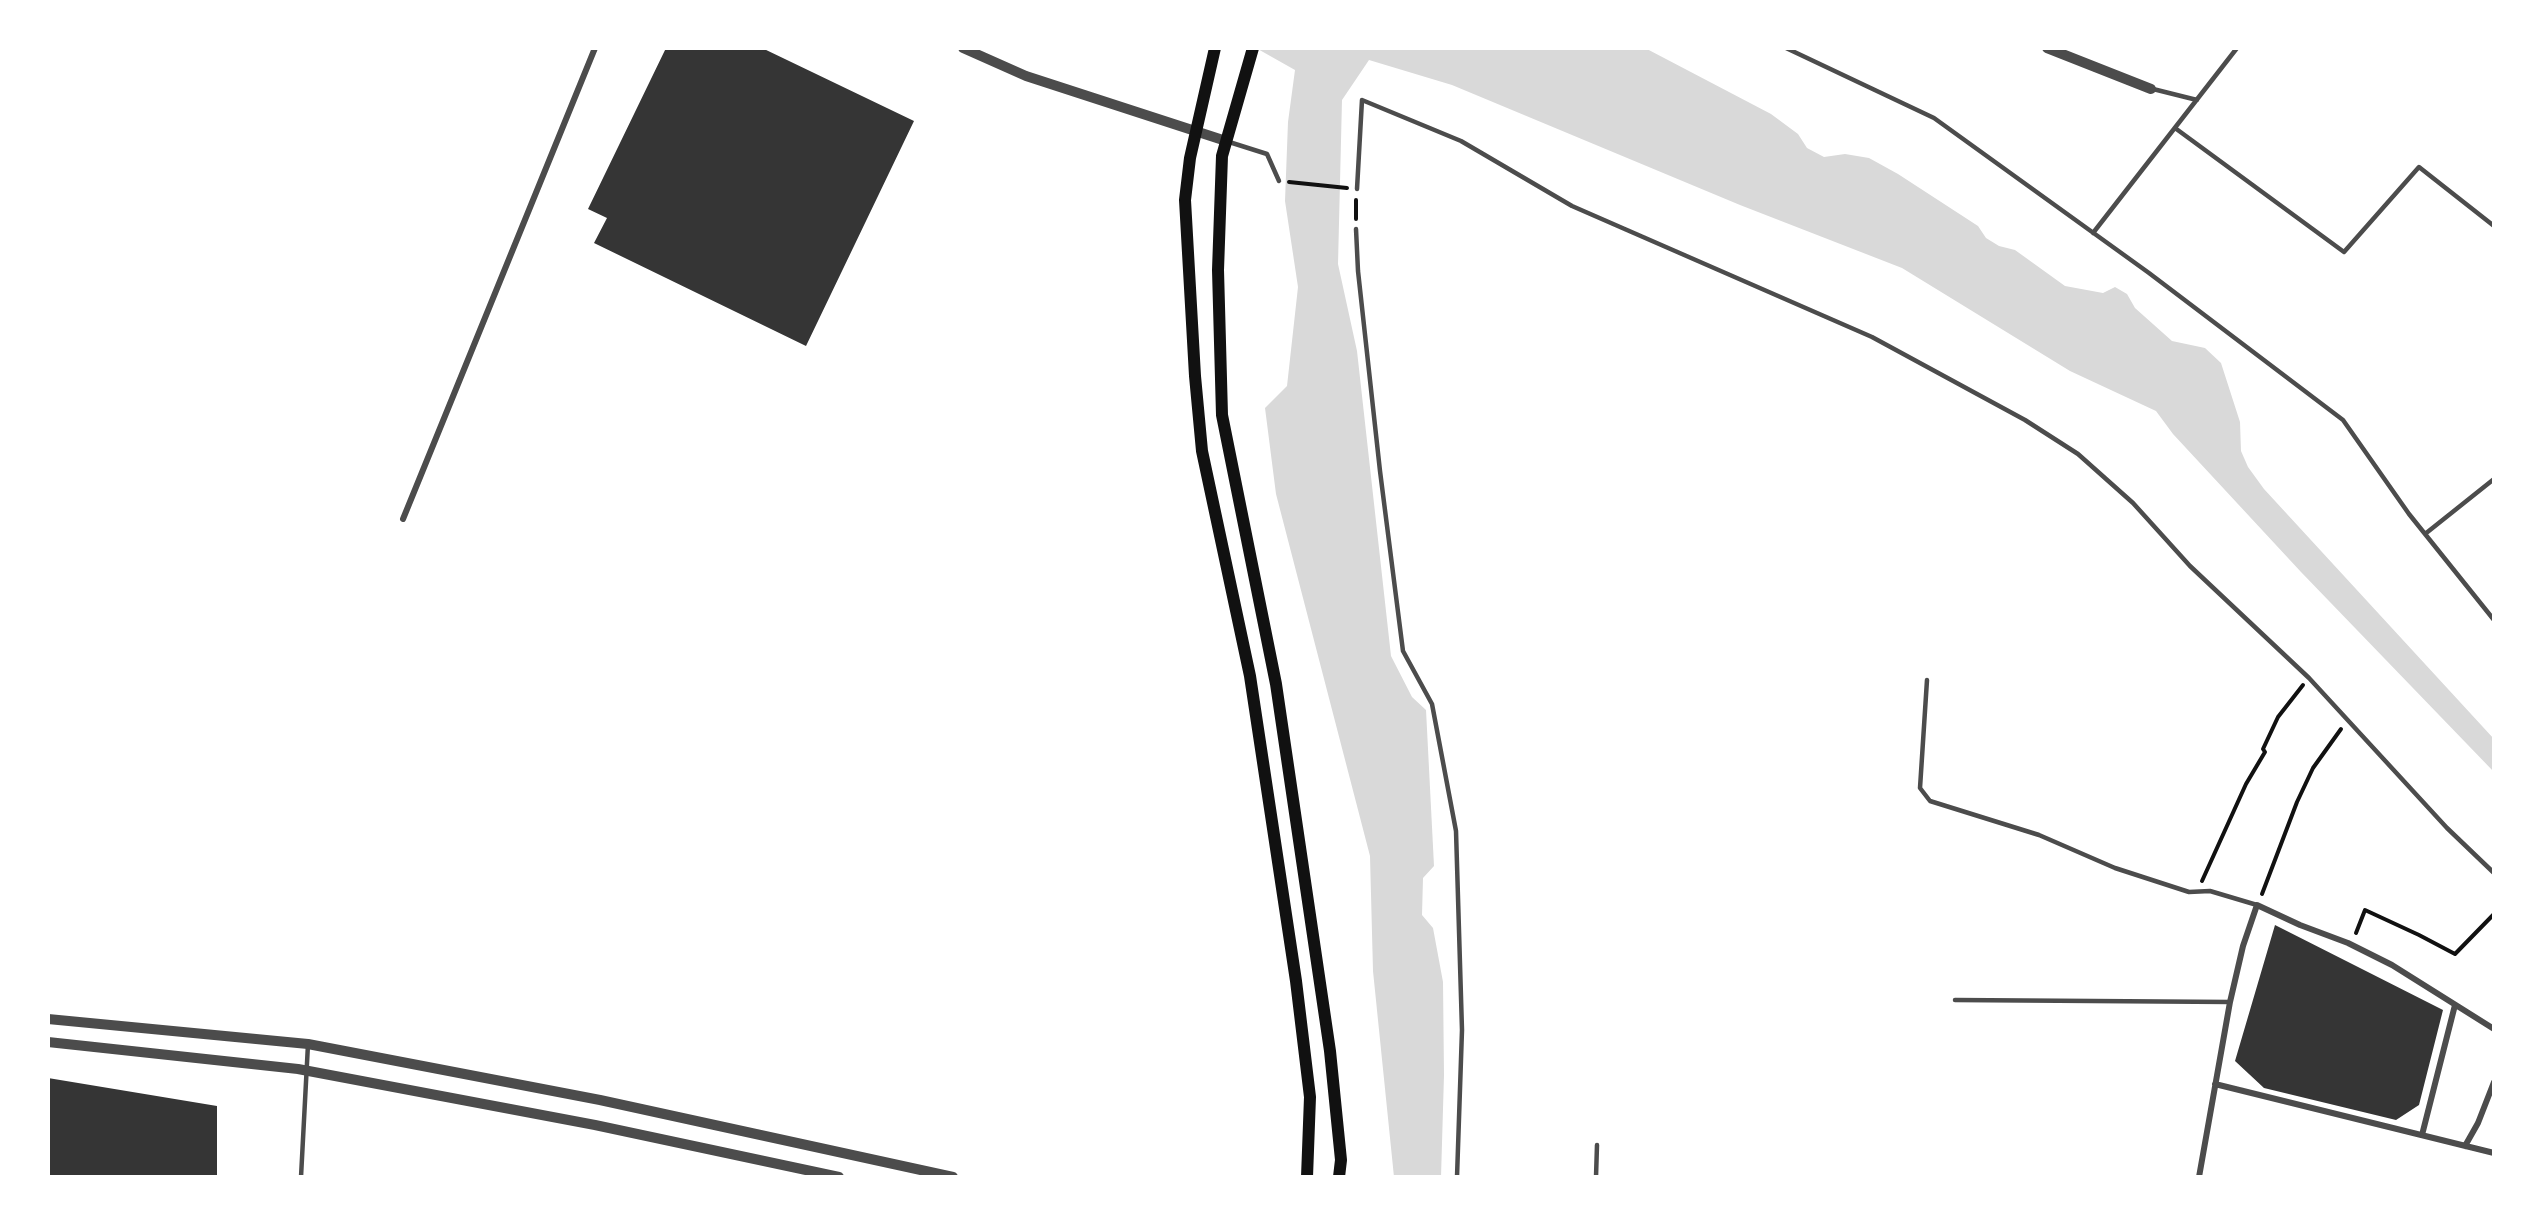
<!DOCTYPE html>
<html>
<head>
<meta charset="utf-8">
<style>
  body { margin:0 }
  #map { position:relative; width:2542px; height:1225px; overflow:hidden; background:#fff; font-family:"Fira Sans Condensed",sans-serif }
  canvas { display:block }
  .frame { position:absolute; inset:0; border:50px solid #fff; pointer-events:none }
</style>
</head>
<body>
<div id="map">
<canvas width="2542" height="1225"></canvas>
<div class="frame"></div>
</div>
<script>
const ctx = document.querySelector('canvas').getContext('2d');
ctx.lineJoin = 'round';
function fillPath(path, color) { ctx.fillStyle = color; ctx.fill(path, 'evenodd'); }
const poly = rows => new Path2D(rows.map(r => 'M' + r).join(''));
function trace(path, color, width, dash) { ctx.strokeStyle = color; ctx.lineWidth = width; ctx.lineCap = dash ? 'butt' : 'round'; ctx.setLineDash(dash || []); ctx.stroke(path); }
const water = poly([
  [1256,48,1645,48,1771,114,1798,134,1807,148,1824,157,1845,154,1869,158,1898,174,1978,226,1986,238,1999,246,2015,250,2065,286,2103,293,2115,287,2127,294,2135,308,2172,341,2205,348,2221,363,2240,422,2241,451,2248,467,2264,489,2494,739,2494,772,2301,572,2173,434,2156,411,2070,371,1902,268,1740,205,1452,85,1369,60,1342,100,1338,264,1357,351,1391,656,1412,697,1426,710,1434,866,1423,878,1422,915,1433,928,1443,982,1444,1075,1441,1177,1394,1177,1373,971,1370,856,1276,494,1265,408,1287,386,1298,287,1285,201,1288,122,1295,70]
]);
const building = poly([
  [666,48,762,48,914,121,806,346,594,243,607,218,588,209],
  [2275,925,2443,1010,2419,1105,2396,1120,2264,1088,2235,1061],
  [48,1078,217,1106,217,1177,48,1177]
]);
const path = poly([
  [1289,182,1347,188],
  [1356,219,1356,200],
  [2202,881,2246,784,2265,752,2263,749,2278,717,2303,685],
  [2262,894,2297,802,2313,768,2341,729],
  [2356,933,2365,910,2419,935,2455,954,2494,914]
]);
const service = poly([
  [1786,48,1934,118,2149,273,2343,420,2409,514,2494,620],
  [2153,89,2197,100],
  [2175,128,2344,252,2419,167,2494,226],
  [1226,141,1267,154,1279,181],
  [1357,189,1362,100,1461,141,1572,206,1872,337,2025,420,2078,454,2133,503,2190,566,2309,678,2447,828,2494,873],
  [1356,229,1358,271,1380,471,1403,651,1432,704,1456,831,1462,1030,1457,1177],
  [2093,233,2237,48],
  [2425,534,2494,479],
  [1927,680,1920,788,1930,801,2039,835,2115,868,2189,892,2210,891,2257,905],
  [1955,1000,2230,1002],
  [301,1177,308,1044],
  [1596,1177,1597,1145]
]);
const minor = poly([
  [403,519,595,48],
  [2215,1084,2494,1153],
  [2422,1135,2455,1005],
  [2465,1146,2478,1123,2494,1082],
  [2199,1177,2230,1002,2243,946,2257,905,2300,925,2348,943,2392,965,2494,1029]
]);
const tertiary = poly([
  [963,48,1026,76,1226,141],
  [2047,48,2151,89],
  [48,1019,308,1044,600,1100,953,1177],
  [48,1042,298,1069,595,1125,839,1177]
]);
const secondary = poly([
  [1215,48,1190,158,1185,200,1195,376,1202,451,1250,676,1296,981,1310,1097,1307,1177],
  [1253,48,1222,156,1218,270,1222,415,1276,684,1330,1051,1341,1160,1339,1177]
]);
fillPath(water, '#d9d9d9');
fillPath(building, '#353535');
trace(path, '#111', 4);
trace(service, '#4c4c4c', 4.5);
trace(minor, '#4c4c4c', 6);
trace(tertiary, '#4c4c4c', 10);
trace(secondary, '#111', 12);
</script>
</body>
</html>
